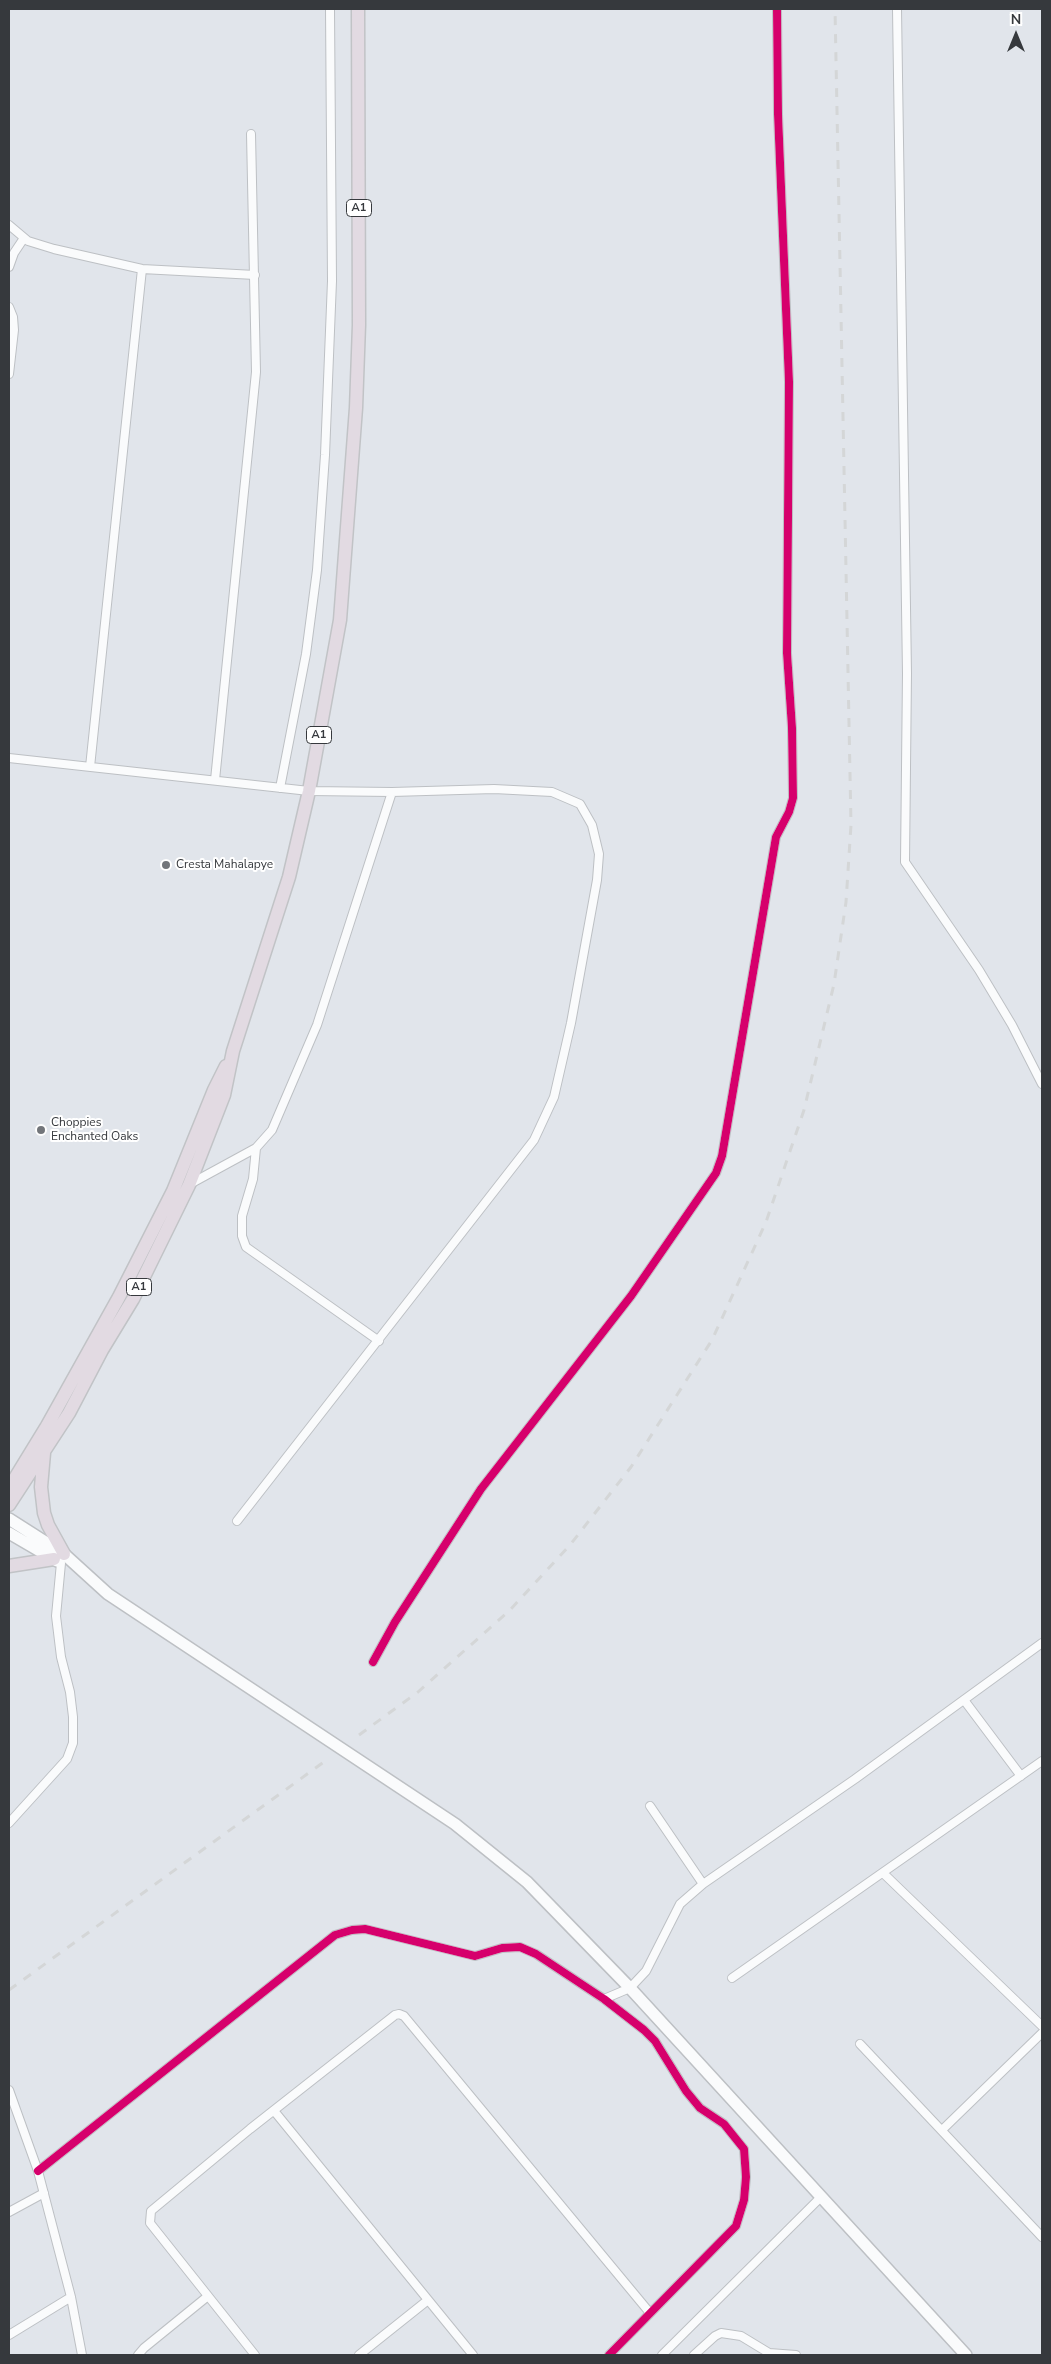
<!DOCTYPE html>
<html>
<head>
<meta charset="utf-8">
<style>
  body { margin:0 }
  #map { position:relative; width:1051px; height:2364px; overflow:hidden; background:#e1e5eb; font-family:"Nunito Sans",sans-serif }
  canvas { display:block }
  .frame { position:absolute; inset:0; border:10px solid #36393d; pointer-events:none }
  .north { position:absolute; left:991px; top:10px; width:50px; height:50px; -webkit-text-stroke:4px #fff; paint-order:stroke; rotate:0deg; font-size:14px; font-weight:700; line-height:20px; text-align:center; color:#36393d }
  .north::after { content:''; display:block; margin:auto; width:18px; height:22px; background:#36393d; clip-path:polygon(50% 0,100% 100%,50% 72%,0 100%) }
</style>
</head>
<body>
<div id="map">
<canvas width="1051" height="2364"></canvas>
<div class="frame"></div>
<div class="north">N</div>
</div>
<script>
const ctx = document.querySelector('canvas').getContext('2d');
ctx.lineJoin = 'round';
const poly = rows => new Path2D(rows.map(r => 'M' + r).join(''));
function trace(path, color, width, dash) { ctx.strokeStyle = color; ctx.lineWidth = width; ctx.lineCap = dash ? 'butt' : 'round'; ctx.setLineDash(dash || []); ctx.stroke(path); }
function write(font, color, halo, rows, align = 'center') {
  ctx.font = font + ' "Nunito Sans",sans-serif'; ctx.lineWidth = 4; ctx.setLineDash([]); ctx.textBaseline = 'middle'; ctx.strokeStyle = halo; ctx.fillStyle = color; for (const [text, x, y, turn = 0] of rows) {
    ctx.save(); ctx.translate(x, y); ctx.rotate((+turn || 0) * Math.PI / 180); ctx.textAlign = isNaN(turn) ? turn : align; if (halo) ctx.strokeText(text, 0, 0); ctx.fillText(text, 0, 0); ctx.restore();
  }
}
const minor = poly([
  [897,9,907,673,905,862,979,970,1012,1025,1042,1084],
  [9,225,28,241,54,249,142,269,255,275],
  [9,267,14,253,24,238],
  [9,307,13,317,14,330,9,374],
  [9,758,309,791,392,792,494,789,552,792,580,804,592,825,599,854,597,880,571,1023,554,1097,534,1140,237,1521],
  [90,767,142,269],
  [215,780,256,372,251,134],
  [280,788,306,654,317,570,325,455,332,281,330,9],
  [256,1148,253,1179,242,1216,242,1236,246,1247,379,1341],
  [190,1184,256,1148,272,1130,317,1025,392,792],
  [373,1662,395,1622,481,1489,631,1296,716,1173,722,1156,776,837,789,812,793,798,792,728,787,653,789,382,778,114,777,9],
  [964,1700,1021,1776],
  [650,1806,703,1884],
  [9,1823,67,1759,73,1743,73,1717,70,1692,61,1657,56,1616,61,1563],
  [883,1873,1042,2026],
  [732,1978,1042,1761],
  [604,1999,630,1988,646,1971,680,1904,703,1884,855,1779,1042,1643],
  [860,2044,1042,2237],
  [9,2090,38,2171,71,2297,82,2355],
  [275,2112,473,2355],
  [942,2130,1042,2033],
  [38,2171,335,1935,352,1930,365,1929,475,1956,502,1948,520,1947,536,1954,604,1999,644,2030,655,2041,686,2091,700,2108,724,2124,744,2149,746,2177,744,2200,736,2226,609,2355],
  [9,2212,44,2193],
  [9,2335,71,2297],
  [138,2355,144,2348,208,2296],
  [255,2355,150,2223,151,2211,250,2129,395,2015,399,2014,404,2016,650,2313],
  [359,2355,428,2300],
  [662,2355,821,2197],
  [694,2355,715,2336,721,2333,741,2336,769,2353,796,2355]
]);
const secondary = poly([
  [9,1519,64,1554,108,1594,455,1824,527,1882,630,1988,966,2355],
  [9,1533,57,1561]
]);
const trunk = poly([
  [44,1453,41,1487,44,1513,48,1525,64,1554],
  [9,1488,47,1426,119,1297,173,1191,214,1090,226,1066],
  [9,1505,69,1413,102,1350,133,1299,189,1185,224,1095,233,1051,289,877,309,791,340,620,356,408,359,325,358,9],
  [9,1566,54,1559]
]);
const rail = poly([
  [359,1735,418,1692,510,1610,570,1545,631,1467,712,1340,766,1222,804,1110,834,984,846,902,851,825,835,9],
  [9,1990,328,1759]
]);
const cycleway = poly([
  [373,1662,395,1622,481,1489,631,1296,716,1173,722,1156,776,837,789,812,793,798,792,728,787,653,789,382,778,114,777,9],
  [38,2171,335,1935,352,1930,365,1929,475,1956,502,1948,520,1947,536,1954,604,1999,644,2030,655,2041,686,2091,700,2108,724,2124,744,2149,746,2177,744,2200,736,2226,609,2355]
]);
const markers = [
  [166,865,5,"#72757a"],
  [41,1130,5,"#72757a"]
];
const shields = [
  [359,208,25],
  [319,735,25],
  [139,1287,25]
];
const shieldNames = [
  ["A1",359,208],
  ["A1",319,735],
  ["A1",139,1287]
];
const poiNames = [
  ["Cresta Mahalapye",176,865],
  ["Choppies",51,1123],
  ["Enchanted Oaks",51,1137]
];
trace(minor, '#bdc0c4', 10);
trace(secondary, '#bdc0c4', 14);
trace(trunk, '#c1c3c6', 15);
trace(minor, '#fafbfc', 8);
trace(secondary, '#fafbfc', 11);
trace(trunk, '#e2dae2', 12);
trace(rail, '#d4d6d7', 3, [9, 9]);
trace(cycleway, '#d6006c', 8);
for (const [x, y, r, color] of markers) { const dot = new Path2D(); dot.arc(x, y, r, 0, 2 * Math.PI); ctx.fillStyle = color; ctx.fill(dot); trace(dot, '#fff', 2); }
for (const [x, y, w] of shields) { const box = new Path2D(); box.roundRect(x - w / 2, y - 8.5, w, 17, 4); ctx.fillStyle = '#fff'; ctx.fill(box); trace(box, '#36393d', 1); }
write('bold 11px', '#36393d', null, shieldNames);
write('12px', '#36393d', '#fff', poiNames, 'left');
</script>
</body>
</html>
